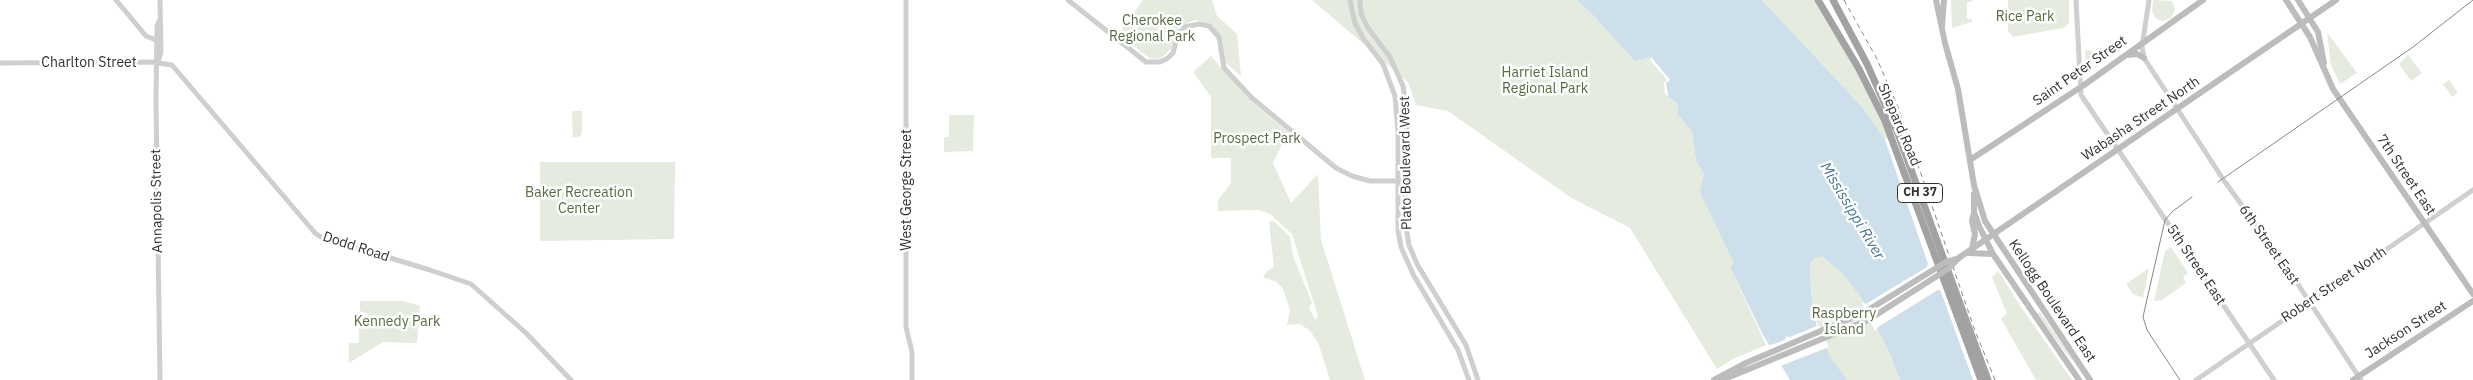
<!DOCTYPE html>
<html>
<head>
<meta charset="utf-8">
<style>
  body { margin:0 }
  canvas { display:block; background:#fff }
</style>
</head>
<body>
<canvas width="2473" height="380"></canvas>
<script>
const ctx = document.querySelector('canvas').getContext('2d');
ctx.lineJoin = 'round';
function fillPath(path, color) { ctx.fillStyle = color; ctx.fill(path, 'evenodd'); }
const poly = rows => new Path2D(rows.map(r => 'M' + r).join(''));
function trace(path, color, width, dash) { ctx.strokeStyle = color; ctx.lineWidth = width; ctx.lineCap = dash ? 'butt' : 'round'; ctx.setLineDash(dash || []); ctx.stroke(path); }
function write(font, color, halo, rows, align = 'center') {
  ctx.font = font + ' "IBM Plex Sans",sans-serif'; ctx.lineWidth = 5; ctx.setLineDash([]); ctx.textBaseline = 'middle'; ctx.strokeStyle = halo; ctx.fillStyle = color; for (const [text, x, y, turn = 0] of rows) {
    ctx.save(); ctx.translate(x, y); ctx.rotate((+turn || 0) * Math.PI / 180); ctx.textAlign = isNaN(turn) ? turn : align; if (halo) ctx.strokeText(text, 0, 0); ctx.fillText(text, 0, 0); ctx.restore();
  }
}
const green = poly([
  [1143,0,1212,0,1217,16,1237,34,1241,76,1224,61,1223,44,1219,33,1208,23,1195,20,1179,27,1171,49,1161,58,1152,59,1142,53,1120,33,1124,25],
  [1312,0,1577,0,1595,17,1651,57,1670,80,1678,104,1677,114,1692,132,1696,161,1704,174,1735,264,1730,267,1766,345,1733,359,1717,369,1630,228,1570,197,1448,111,1416,105,1408,82],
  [1762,0,1814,0,1858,72,1889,137,1885,140,1862,107],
  [1951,0,1972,0,1972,2,1967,2,1967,19,1972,19,1972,22,1952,28],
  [2008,0,2069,0,2069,23,2063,28,2013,37,2008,31],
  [2153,0,2172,1,2175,10,2171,18,2163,21,2155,18,2152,11],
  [2327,32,2357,73,2340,84,2331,65],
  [2115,43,2123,49,2095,68,2098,48,2109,47],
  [2085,50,2094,51,2090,70,2086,69],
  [2408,55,2422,73,2411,81,2399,64],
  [1211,56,1251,101,1288,132,1273,163,1291,203,1318,174,1321,240,1365,380,1330,380,1318,342,1309,330,1300,324,1287,325,1290,310,1283,289,1277,282,1263,277,1267,271,1274,267,1269,222,1274,221,1290,237,1293,256,1312,303,1309,307,1315,320,1318,316,1292,234,1270,214,1259,210,1218,211,1218,200,1231,183,1231,158,1211,158,1211,97,1193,72],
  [2449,80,2458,93,2452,97,2443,84],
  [572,111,582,111,582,129,581,136,573,138],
  [949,115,974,115,973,151,944,152,944,137,949,137],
  [540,162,675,162,674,239,540,241],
  [2171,247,2188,273,2183,277,2186,283,2162,300,2154,301,2165,251],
  [1822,256,1843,274,1862,299,1890,354,1900,380,1847,380,1830,356,1819,334,1811,291,1810,264,1812,259],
  [2149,268,2143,298,2133,294,2126,284],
  [1998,271,2021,307,2072,380,2036,380,2001,319,2007,314,1992,277],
  [360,301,404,301,420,306,417,343,383,342,349,363,349,343,359,343,359,329,366,328,370,322,368,314,360,311],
  [2040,312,2073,360,2072,361,2037,314]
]);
const water = poly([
  [1577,0,1762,0,1863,108,1885,140,1935,284,1941,292,1973,380,1900,380,1890,354,1862,299,1843,274,1822,256,1813,259,1810,264,1811,291,1816,324,1830,356,1847,380,1790,380,1763,335,1730,267,1734,263,1700,192,1704,174,1696,161,1692,132,1677,114,1678,104,1668,96,1666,83,1670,81,1651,57,1635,61,1595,17]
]);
const pier = poly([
  [1651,57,1670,80,1666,83,1668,96,1665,94,1664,83,1667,80,1651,61],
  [1928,264,1941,288,1878,327,1875,331,1861,302,1866,304,1927,267],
  [1819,325,1829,347,1778,367,1768,346,1785,340,1786,336,1790,337]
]);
const tertiary = poly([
  [116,0,146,36,156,40],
  [906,0,906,327,912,352,912,380],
  [1068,0,1146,62,1160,62,1168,58,1173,53,1178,34,1185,27,1199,24,1209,26,1219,37,1224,68,1252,98,1336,168,1352,176,1370,181,1405,181],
  [1350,0,1355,23,1363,38,1383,64,1395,96,1398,132,1398,230,1401,247,1414,276,1458,350,1469,380],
  [1360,0,1361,14,1368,28,1390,57,1403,86,1407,114,1405,220,1409,245,1417,264,1466,345,1478,380],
  [2076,0,2081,95,2274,380],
  [2149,0,2142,47,2144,58,2225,182,2282,260,2361,380],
  [160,19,157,26,156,102,160,380],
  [158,62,161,52,160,0],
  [0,63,152,62,172,65,315,233,321,237,430,270,471,284,526,333,571,380],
  [2196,380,2473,190]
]);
const secondary = poly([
  [1936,0,1945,43,1958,89,1974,185,1985,221,2090,380],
  [2286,0,2310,37,2333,89,2473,294],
  [2298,0,2318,32,2324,63],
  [1942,26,1944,0],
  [2127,55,2137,54,2144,58],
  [1970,160,2084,85,2203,0],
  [1974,194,1974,212,1979,226,1993,254,2079,380],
  [1972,249,1975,234,1972,221,1974,213],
  [1969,253,1993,254],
  [1960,257,2336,0],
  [1714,380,1746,363,1865,312],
  [1722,380,1868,320],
  [2353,380,2473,301]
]);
const trunk = poly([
  [1818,0,1859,69,1885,121,1981,380],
  [1833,0,1867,64,1898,134,1988,380]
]);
const tram = poly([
  [2218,182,2413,47,2473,0],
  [2180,380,2147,330,2143,317,2165,220,2173,211,2192,197]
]);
const rail = poly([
  [1844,0,1877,59,1898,107,1974,328,1995,380]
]);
const secondaryBridge = poly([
  [1865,312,1946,262,1959,258],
  [1868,320,1948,269,1960,257]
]);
const shields = [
  [1920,193,45]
];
const shieldNames = [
  ["CH 37",1920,193]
];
const parkNames = [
  ["Rice Park",2025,17],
  ["Cherokee",1152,21],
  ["Regional Park",1152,37],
  ["Harriet Island",1545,73],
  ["Regional Park",1545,89],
  ["Prospect Park",1257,139],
  ["Baker Recreation",579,193],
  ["Center",579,209],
  ["Raspberry",1844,314],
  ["Island",1844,330],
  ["Kennedy Park",397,322]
];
const streetNames = [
  ["Charlton Street",89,63],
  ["Saint Peter Street",2080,71,-35],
  ["Wabasha Street North",2141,119,-34],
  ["Shepard Road",1899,125,67],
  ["Plato Boulevard West",1406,163,-91],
  ["7th Street East",2406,175,56],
  ["West George Street",907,190,-90],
  ["Annapolis Street",157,201,-91],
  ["6th Street East",2269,245,55],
  ["Dodd Road",356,247,18],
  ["5th Street East",2196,265,56],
  ["Robert Street North",2334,285,-34],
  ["Kellogg Boulevard East",2052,301,56],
  ["Jackson Street",2406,330,-33]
];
const waterNames = [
  ["Mississippi River",1852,211,59]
];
fillPath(green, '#e5ebdf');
fillPath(water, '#cddfea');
fillPath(pier, '#fff');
trace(tertiary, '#cfcfcf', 5);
trace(secondary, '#bcbcbc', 6);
trace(trunk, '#a2a2a2', 7);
trace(tram, '#878787', 1);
trace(rail, '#878787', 1, [5, 4]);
trace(secondaryBridge, '#bcbcbc', 6);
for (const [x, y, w] of shields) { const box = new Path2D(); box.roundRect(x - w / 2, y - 9.5, w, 19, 4); ctx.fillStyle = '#fff'; ctx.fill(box); trace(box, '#323232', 1); }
write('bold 12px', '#323232', null, shieldNames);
write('14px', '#566c41', '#fff', parkNames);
write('14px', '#323232', '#fff', streetNames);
write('italic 15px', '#447491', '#fff', waterNames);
</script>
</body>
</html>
